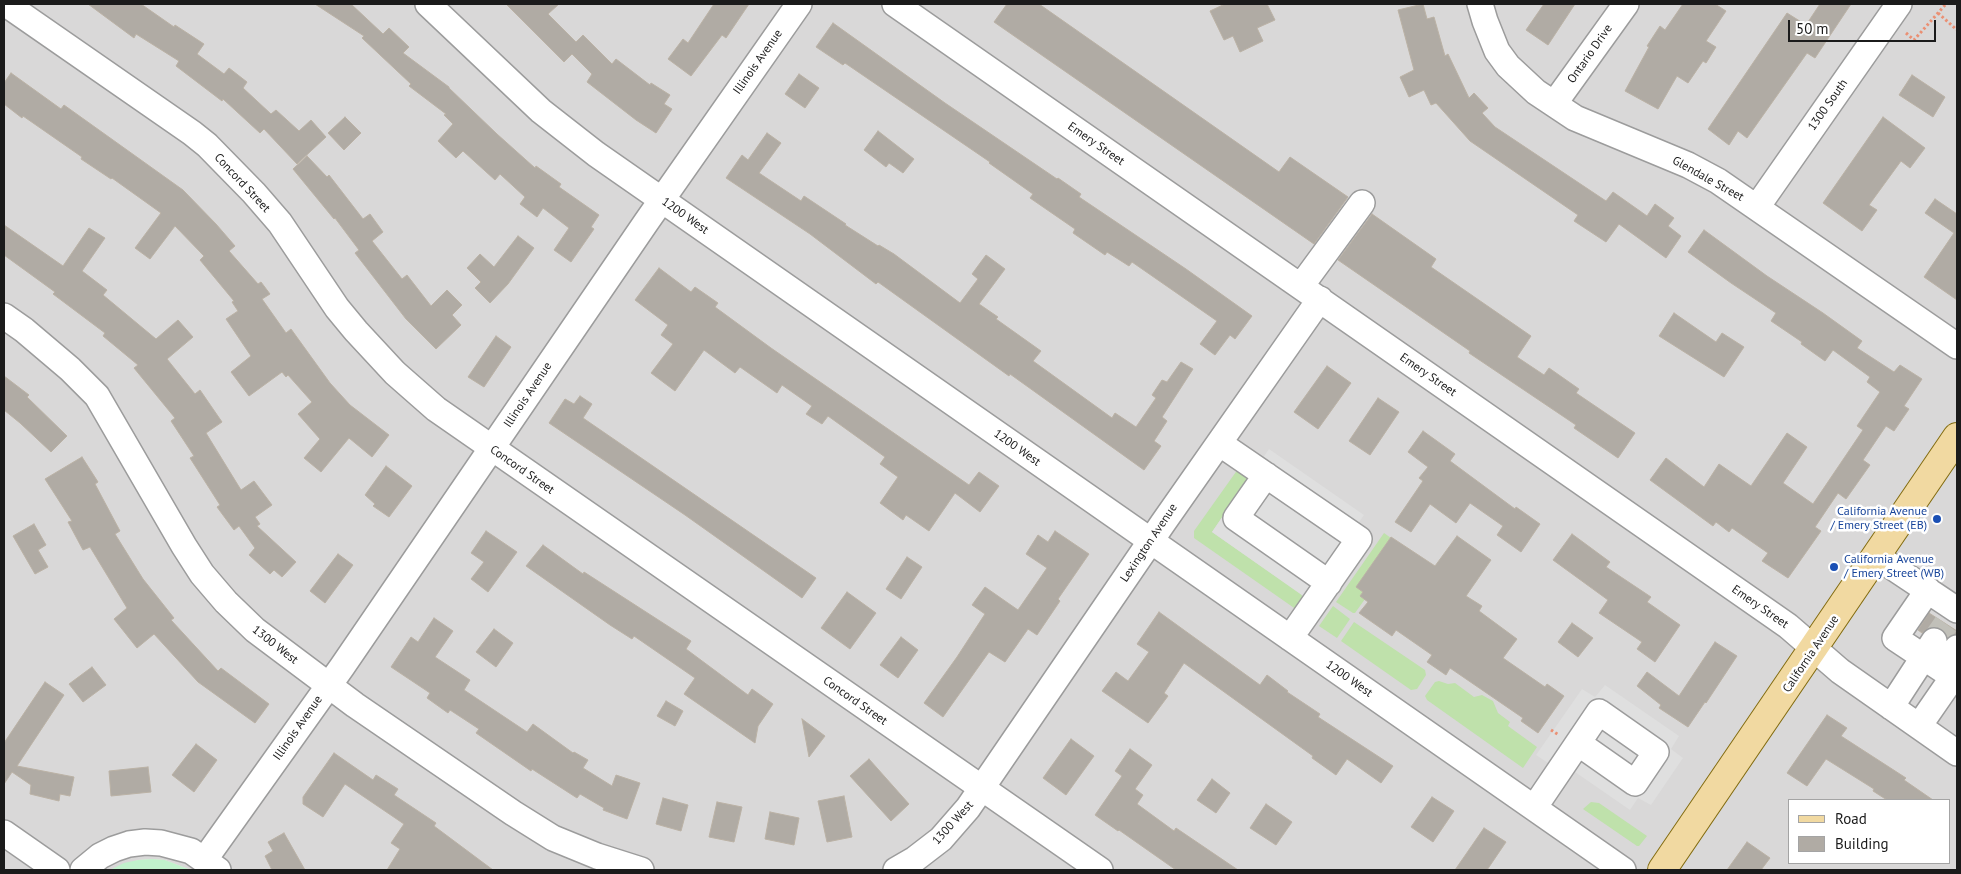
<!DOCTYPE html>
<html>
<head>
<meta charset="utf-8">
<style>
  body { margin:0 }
  #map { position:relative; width:1961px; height:874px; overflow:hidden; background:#ebe9e1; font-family:"PT Sans",sans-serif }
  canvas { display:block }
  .frame { position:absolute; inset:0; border:5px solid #1b1b1b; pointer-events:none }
  .legend { position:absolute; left:1788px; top:799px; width:162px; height:65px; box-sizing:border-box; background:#fff; border:1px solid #a4a4a4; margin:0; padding:6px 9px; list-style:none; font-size:15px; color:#1b1b1b }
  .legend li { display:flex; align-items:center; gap:10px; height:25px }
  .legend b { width:25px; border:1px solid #a4a4a4 }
  .scale { position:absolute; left:1788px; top:20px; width:148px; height:22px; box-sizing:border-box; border:2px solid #1b1b1b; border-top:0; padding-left:6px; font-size:15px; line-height:18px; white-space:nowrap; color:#1b1b1b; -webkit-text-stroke:4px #fff; paint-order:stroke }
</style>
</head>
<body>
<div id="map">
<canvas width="1961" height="874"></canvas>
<div class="frame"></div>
<ul class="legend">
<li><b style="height:6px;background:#f1d9a1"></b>Road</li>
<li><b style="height:14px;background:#b0aba4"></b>Building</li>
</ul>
<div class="scale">50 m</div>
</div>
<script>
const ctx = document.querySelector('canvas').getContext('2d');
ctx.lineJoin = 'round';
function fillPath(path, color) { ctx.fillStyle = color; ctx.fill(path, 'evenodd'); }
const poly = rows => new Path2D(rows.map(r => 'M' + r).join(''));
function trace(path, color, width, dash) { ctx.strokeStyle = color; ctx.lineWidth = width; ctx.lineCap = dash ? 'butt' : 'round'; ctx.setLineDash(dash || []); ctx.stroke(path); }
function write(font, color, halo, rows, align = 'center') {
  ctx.font = font + ' "PT Sans",sans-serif'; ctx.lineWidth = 5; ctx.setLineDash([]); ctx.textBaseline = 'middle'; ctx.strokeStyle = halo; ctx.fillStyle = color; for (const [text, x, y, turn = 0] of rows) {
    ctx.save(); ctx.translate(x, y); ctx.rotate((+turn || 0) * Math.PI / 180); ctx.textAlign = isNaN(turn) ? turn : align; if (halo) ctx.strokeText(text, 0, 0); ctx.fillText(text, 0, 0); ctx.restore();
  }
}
const residential = poly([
  [4,4,1957,4,1957,870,191,870,165,860,152,859,138,860,110,870,4,870],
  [1790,800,1950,800,1950,863,1790,863]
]);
const grass = poly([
  [1238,469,1247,477,1247,481,1212,532,1301,594,1304,599,1297,610,1194,538,1194,531],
  [1384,533,1391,538,1357,587,1363,592,1360,596,1365,599,1355,613,1353,613,1336,602],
  [1333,606,1350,619,1337,638,1319,626],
  [1354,622,1425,670,1426,675,1417,689,1411,690,1341,641],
  [1439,681,1448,684,1455,683,1474,697,1482,695,1493,701,1498,713,1510,722,1508,726,1537,747,1523,768,1427,700,1425,696,1435,682],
  [1591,802,1599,803,1647,836,1639,846,1637,846,1583,809]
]);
const park = poly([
  [152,859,165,860,191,870,110,870,124,863,138,860]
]);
const parking = poly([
  [1269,449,1364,515,1306,598,1212,532],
  [1605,685,1679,736,1671,749,1683,758,1651,805,1638,798,1630,810,1575,772,1569,777,1536,755,1582,689,1595,697]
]);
const building = poly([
  [88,4,141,4,174,27,175,25,204,44,197,54,224,74,229,68,247,82,243,88,271,114,276,110,299,131,311,120,326,137,297,164,264,129,260,133,223,99,222,101,176,66,179,61,136,34,134,38,88,4],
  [315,4,351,4,383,34,389,28,409,47,403,53,449,87,449,88,497,134,535,168,536,166,561,184,559,187,599,215,591,227,594,229,571,262,554,250,569,228,543,208,537,217,520,204,525,197,500,174,495,180,463,151,456,158,438,141,453,124,444,115,446,114,409,86,411,84,362,38,364,36,315,4],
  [506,4,559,4,548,14,576,42,583,35,612,64,616,59,650,85,651,83,670,95,664,104,672,109,656,133,636,120,587,82,592,74,572,54,564,62,506,4],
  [714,4,749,4,726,38,722,35,691,76,668,59,683,39,688,43,714,4],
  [1007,4,1039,4,1279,172,1290,157,1348,197,1314,244,994,22,1007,4],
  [1225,4,1267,4,1275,20,1257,28,1263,41,1240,52,1233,36,1224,40,1210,11,1225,4],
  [1423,4,1427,19,1434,17,1445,56,1448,54,1469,98,1474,93,1488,108,1482,113,1495,127,1606,201,1613,192,1647,216,1655,204,1674,218,1668,226,1681,236,1666,258,1619,224,1606,242,1574,221,1578,215,1470,141,1436,103,1431,105,1424,90,1409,97,1400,77,1414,70,1398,10,1423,4],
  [1544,4,1575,4,1548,45,1526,30,1544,4],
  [1683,4,1715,4,1726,11,1706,41,1716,47,1706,63,1703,61,1688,83,1677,76,1658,109,1625,91,1649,47,1647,46,1660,26,1665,30,1683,4],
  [1820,4,1851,4,1815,58,1807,53,1747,138,1738,131,1729,145,1708,129,1787,13,1806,25,1820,4],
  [833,23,945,103,1057,179,1058,178,1081,194,1079,197,1186,269,1252,316,1235,339,1230,335,1215,355,1200,344,1217,321,1132,262,1129,266,1107,252,1105,255,1073,233,1075,229,1030,198,1033,194,989,163,990,162,845,63,843,65,816,47,833,23],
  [11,73,61,109,64,105,183,190,216,224,235,246,229,251,258,284,261,282,270,294,262,299,286,333,291,329,330,383,350,405,389,435,372,457,349,438,321,472,304,458,320,439,298,414,312,402,288,375,286,377,282,372,249,396,231,372,251,356,226,319,238,311,232,302,234,301,200,260,204,256,175,226,150,259,135,248,161,213,112,178,111,179,81,159,82,157,23,116,22,118,4,104,4,83,11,73],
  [799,74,819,88,805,108,785,94,799,74],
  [1912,75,1945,97,1933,117,1899,95,1912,75],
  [345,117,361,133,344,150,328,133,345,117],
  [1883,117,1925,148,1910,168,1901,161,1869,205,1877,210,1862,231,1823,203,1883,117],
  [878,131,914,159,903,173,889,163,886,167,864,150,878,131],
  [767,133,781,143,759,173,801,201,804,196,846,224,845,225,878,246,879,245,894,254,960,303,978,279,972,274,986,255,1005,269,979,304,998,317,996,319,1041,351,1033,361,1112,418,1115,413,1136,427,1156,398,1152,395,1162,380,1167,382,1181,362,1193,369,1162,417,1167,421,1154,441,1161,446,1144,470,1010,374,1009,376,878,282,876,284,810,234,726,178,742,155,748,160,767,133],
  [307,156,327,177,329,175,363,219,370,214,383,232,372,241,402,279,407,275,431,306,447,290,462,305,452,315,461,325,436,349,406,319,355,253,359,250,335,218,334,219,293,169,307,156],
  [1935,199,1957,214,1957,300,1924,277,1954,233,1925,213,1935,199],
  [1372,214,1436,259,1431,267,1531,336,1517,357,1544,375,1549,368,1579,389,1576,393,1635,433,1618,458,1574,428,1576,425,1469,353,1470,351,1338,260,1372,214],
  [4,225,63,266,89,228,105,238,82,271,107,290,103,295,156,339,178,320,193,337,167,359,195,394,200,390,222,422,206,433,241,490,254,481,272,505,255,517,260,524,257,526,296,562,282,577,274,570,270,574,249,555,255,548,239,526,234,530,217,507,220,505,190,458,194,456,171,421,175,418,134,368,138,365,103,336,105,333,53,294,55,292,4,255,4,225],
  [1704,230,1767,276,1823,313,1862,341,1857,348,1894,372,1900,365,1922,379,1904,406,1909,409,1894,431,1886,426,1863,460,1870,465,1846,499,1838,493,1815,527,1821,531,1788,578,1762,561,1768,553,1732,528,1729,532,1716,522,1713,526,1650,480,1666,458,1704,487,1719,464,1751,486,1787,433,1807,447,1783,483,1813,504,1863,430,1857,426,1880,392,1867,382,1870,377,1833,350,1825,361,1801,344,1802,342,1771,321,1776,313,1731,283,1688,252,1704,230],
  [518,236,534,248,508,284,490,303,475,288,481,282,467,268,480,254,494,267,518,236],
  [659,268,691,292,695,287,718,303,715,307,771,348,969,485,979,472,999,486,980,512,955,493,929,531,906,515,903,520,880,503,898,477,880,464,885,457,828,416,822,424,806,414,812,406,782,385,777,393,740,367,735,373,704,350,675,391,651,373,673,344,661,335,668,325,635,300,659,268],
  [1674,313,1716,342,1722,333,1744,347,1724,377,1659,336,1674,313],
  [496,336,511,347,484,387,468,377,496,336],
  [1327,366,1351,383,1318,429,1294,412,1327,366],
  [4,376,29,395,27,397,67,436,51,452,20,423,4,410,4,376],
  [580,396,592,404,583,418,816,578,802,598,685,515,549,423,565,399,574,404,580,396],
  [1378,398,1399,412,1370,455,1349,441,1378,398],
  [1423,431,1455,454,1450,461,1515,509,1516,507,1540,524,1521,552,1497,535,1503,526,1470,503,1456,523,1430,504,1411,532,1395,522,1423,481,1419,478,1428,467,1408,452,1423,431],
  [82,457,98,482,95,484,120,531,115,534,143,579,174,618,171,620,218,671,221,668,269,704,255,723,198,682,154,634,137,648,114,619,127,608,90,547,83,550,68,522,72,521,45,479,82,457],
  [386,466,412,486,389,517,373,506,375,504,365,495,386,466],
  [34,524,46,545,38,550,48,567,35,574,13,536,34,524],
  [486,531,517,552,488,592,471,579,484,562,471,553,486,531],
  [1055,531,1089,554,1058,599,1060,601,1037,635,1028,629,1005,662,989,652,943,717,924,703,957,657,985,614,972,605,985,587,1018,610,1047,568,1026,554,1038,535,1048,542,1055,531],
  [1572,534,1610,562,1606,567,1651,597,1647,602,1680,625,1655,662,1637,649,1642,642,1599,613,1608,600,1553,560,1572,534],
  [1457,536,1491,560,1466,596,1482,606,1479,611,1517,639,1503,658,1545,687,1547,684,1564,696,1538,733,1521,721,1523,718,1450,668,1446,675,1427,662,1432,655,1396,630,1392,636,1359,613,1368,602,1360,596,1363,592,1356,587,1391,537,1435,566,1457,536],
  [543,545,583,574,584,572,691,641,686,649,748,695,752,689,773,704,758,726,755,743,684,694,695,678,634,636,632,639,610,625,526,566,543,545],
  [338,554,353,565,325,603,310,591,338,554],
  [907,557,922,567,901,599,886,589,907,557],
  [847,592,876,613,850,649,821,628,847,592],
  [1159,612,1260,685,1267,675,1288,691,1287,692,1320,714,1318,717,1393,766,1381,783,1347,759,1336,775,1312,758,1313,756,1184,663,1164,693,1168,696,1148,723,1102,691,1116,672,1128,681,1149,652,1137,644,1159,612],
  [1929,613,1957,631,1957,634,1948,638,1942,629,1935,627,1928,628,1922,633,1918,630,1929,613],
  [434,618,453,631,435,657,470,680,464,690,527,732,533,724,573,753,574,752,588,760,583,768,612,786,616,775,640,783,627,819,603,810,604,808,580,794,577,798,532,769,531,771,476,733,479,729,450,710,448,713,427,698,430,693,391,667,411,637,418,642,434,618],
  [1572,623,1593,638,1578,657,1558,642,1572,623],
  [494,629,513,643,496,667,476,652,494,629],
  [901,637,918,650,898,678,880,665,901,637],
  [1715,642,1737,656,1706,703,1705,702,1688,727,1659,708,1661,705,1637,686,1647,672,1679,696,1715,642],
  [92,667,106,685,83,702,69,684,92,667],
  [45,682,64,695,17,766,74,777,70,796,60,794,59,801,30,794,31,785,12,772,4,784,4,743,45,682],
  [666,701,683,711,675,726,657,716,666,701],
  [1827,715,1847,728,1841,736,1906,778,1904,780,1933,800,1887,800,1873,791,1874,789,1826,759,1807,786,1787,773,1827,715],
  [802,719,825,736,809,757,802,719],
  [1071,739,1094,756,1066,795,1043,778,1071,739],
  [196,744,217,760,194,792,172,775,196,744],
  [1130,749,1152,765,1135,789,1143,795,1137,804,1174,831,1176,828,1238,870,1176,870,1119,830,1118,831,1095,815,1122,776,1115,771,1130,749],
  [334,753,373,780,376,775,398,789,394,795,436,823,434,826,493,870,387,870,400,849,391,843,404,824,345,784,323,817,303,804,303,797,334,753],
  [869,759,909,804,891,821,850,776,869,759],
  [148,767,151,792,111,796,109,771,148,767],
  [1212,779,1230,793,1216,813,1197,800,1212,779],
  [844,796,852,837,827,842,818,801,844,796],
  [1432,797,1454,811,1433,842,1411,827,1432,797],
  [663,798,688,805,681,831,656,824,663,798],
  [717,802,742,807,734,842,709,837,717,802],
  [1266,804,1292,822,1276,845,1250,828,1266,804],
  [770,812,799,818,794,845,765,839,770,812],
  [1484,828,1506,842,1487,870,1455,870,1484,828],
  [284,833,305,870,272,870,265,856,273,851,268,842,284,833],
  [1747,842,1770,858,1761,870,1727,870,1747,842]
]);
const minorTunnel = poly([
  [1934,641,1946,624]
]);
const path = poly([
  [1938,13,1957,30],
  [1906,33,1914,40,1946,4],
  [1551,730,1559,735]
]);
const minor = poly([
  [6,4,192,133,207,145,254,193,280,223,337,308,356,331,395,373,436,409,1100,870],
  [428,4,541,111,596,154,1623,870],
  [895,4,1788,626,1840,671,1957,753],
  [1480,4,1485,21,1497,51,1508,66,1536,92,1575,118,1688,165,1718,181,1957,346],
  [1554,104,1626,4],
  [1757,207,1899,4],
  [1301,286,1362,203],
  [4,316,24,330,70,369,97,396,184,546,202,574,226,602,255,630,355,705,513,813,553,838,597,856,641,870],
  [1219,443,1359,539,1290,638],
  [1266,475,1236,518,1329,583],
  [1876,556,1957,610],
  [1928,590,1895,638,1943,670,1957,648],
  [1891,707,1934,641],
  [1919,726,1957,671],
  [1534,808,1599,712,1656,752,1635,783,1578,743],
  [4,833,57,870],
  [205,859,342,667,647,221,799,4],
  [83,870,100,856,114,849,129,844,145,842,161,843,191,851,218,870],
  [896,870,915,859,941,839,968,808,1163,523,1320,299]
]);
const major = poly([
  [1662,870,1957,437]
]);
const markers = [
  [1937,519,5,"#1a4fb4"],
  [1834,567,5,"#1a4fb4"]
];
const streetNames = [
  ["Ontario Drive",1590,54,-55],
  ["Illinois Avenue",758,62,-55],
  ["1300 South",1828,105,-55],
  ["Emery Street",1096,144,35],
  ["Glendale Street",1708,179,29],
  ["Concord Street",242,183,47],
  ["1200 West",685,216,35],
  ["Emery Street",1428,375,35],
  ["Illinois Avenue",528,395,-56],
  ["1200 West",1017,448,35],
  ["Concord Street",522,470,35],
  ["Lexington Avenue",1149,543,-56],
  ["Emery Street",1760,607,35],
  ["1300 West",275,645,38],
  ["California Avenue",1811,654,-56],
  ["1200 West",1349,679,35],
  ["Concord Street",855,701,35],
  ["Illinois Avenue",298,728,-55],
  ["1300 West",953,823,-48]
];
const transitNames = [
  ["California Avenue",1927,512],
  ["/ Emery Street (EB)",1927,526],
  ["California Avenue",1844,560,"left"],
  ["/ Emery Street (WB)",1844,574,"left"]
];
fillPath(residential, '#d9d8d8');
fillPath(grass, '#bfe1ab');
fillPath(park, '#c1f2cc');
fillPath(parking, '#dfdfdf');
fillPath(building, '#b0aba4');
trace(building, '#bbb2a5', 1);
trace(minorTunnel, '#c1c0b9', 25, [25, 12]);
trace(minor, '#9c9c9c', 28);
trace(major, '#826b0f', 30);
trace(path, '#ea9074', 3, [2.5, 2.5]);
trace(minor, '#fff', 25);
trace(major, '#f1d9a1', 28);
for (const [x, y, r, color] of markers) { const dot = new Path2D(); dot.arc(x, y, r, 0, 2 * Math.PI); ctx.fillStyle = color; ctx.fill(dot); trace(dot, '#fff', 2); }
write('12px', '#1b1b1b', '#fff', streetNames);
write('12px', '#164399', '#fff', transitNames, 'right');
</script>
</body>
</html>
